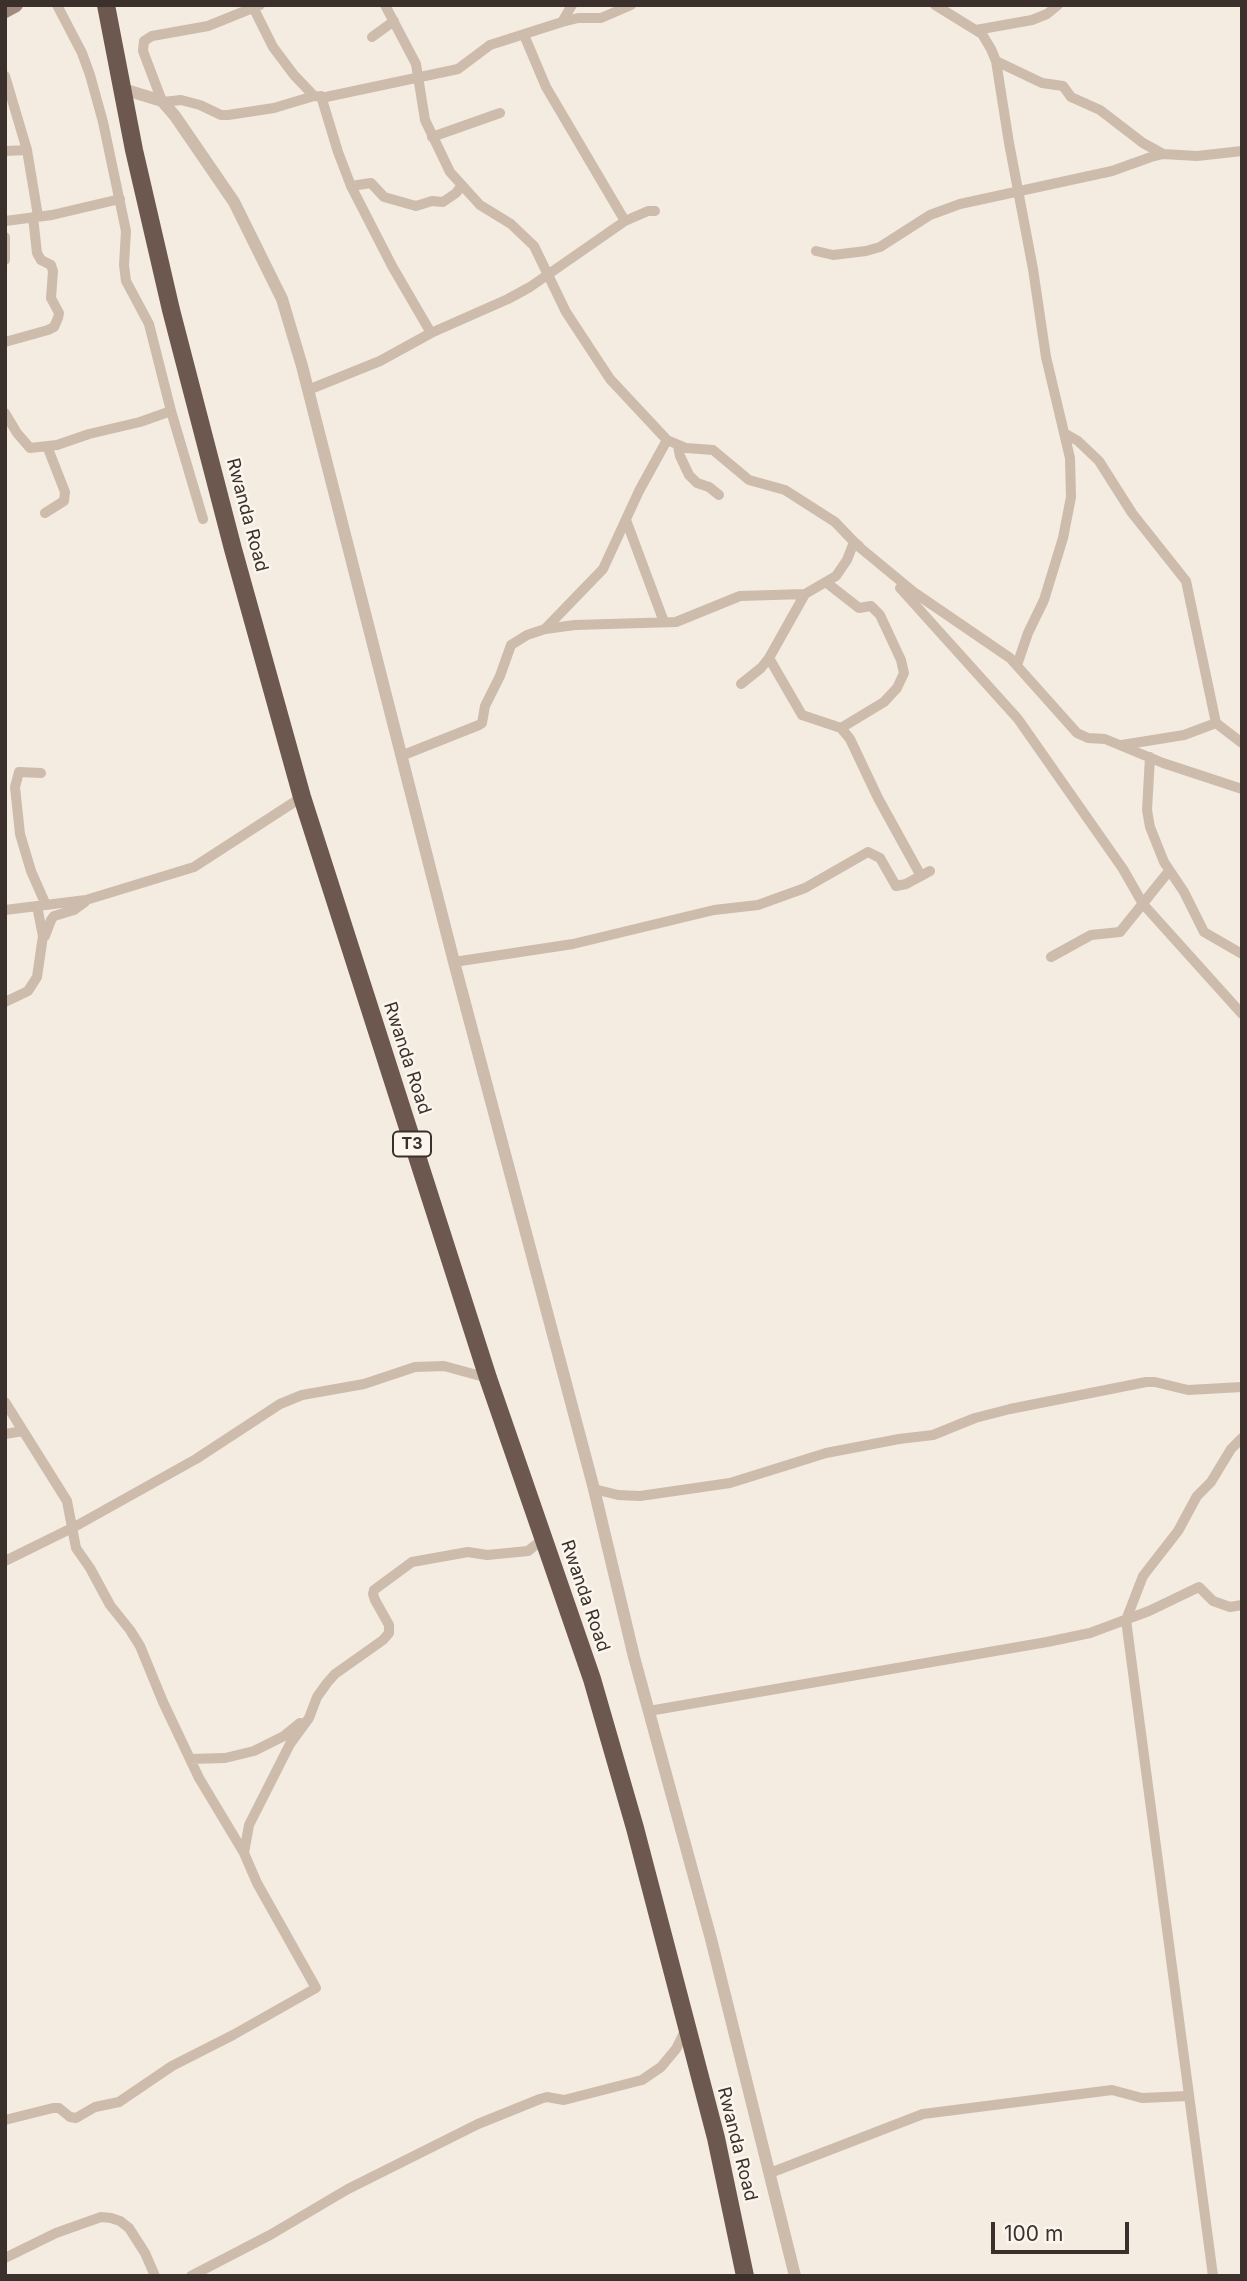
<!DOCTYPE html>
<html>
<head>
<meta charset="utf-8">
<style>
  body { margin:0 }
  #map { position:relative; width:1247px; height:2281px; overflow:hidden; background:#f4ebe1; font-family:Inter,sans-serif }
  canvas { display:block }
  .frame { position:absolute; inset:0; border:7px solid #3b302b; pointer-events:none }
  .scale { position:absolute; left:991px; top:2222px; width:138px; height:32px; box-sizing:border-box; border:4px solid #3b302b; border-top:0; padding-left:9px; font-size:21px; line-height:24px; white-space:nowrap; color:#3b302b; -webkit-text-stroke:5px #fbf5ee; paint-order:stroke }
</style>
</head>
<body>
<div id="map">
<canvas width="1247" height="2281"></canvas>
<div class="frame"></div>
<div class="scale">100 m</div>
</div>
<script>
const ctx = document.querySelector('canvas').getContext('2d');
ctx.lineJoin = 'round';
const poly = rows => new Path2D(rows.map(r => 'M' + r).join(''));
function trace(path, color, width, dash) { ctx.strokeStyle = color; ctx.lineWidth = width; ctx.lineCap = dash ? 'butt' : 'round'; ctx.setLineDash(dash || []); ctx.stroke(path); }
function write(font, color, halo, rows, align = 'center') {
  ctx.font = font + ' Inter,sans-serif'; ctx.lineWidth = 5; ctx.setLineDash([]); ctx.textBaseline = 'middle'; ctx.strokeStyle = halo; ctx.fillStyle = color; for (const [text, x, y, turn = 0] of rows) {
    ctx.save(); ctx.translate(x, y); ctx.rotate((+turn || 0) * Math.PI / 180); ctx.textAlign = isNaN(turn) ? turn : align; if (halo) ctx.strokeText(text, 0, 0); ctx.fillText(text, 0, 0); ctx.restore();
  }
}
const minor = poly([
  [57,5,82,53,90,75,103,122,126,231,124,265,126,281,149,324,171,411,203,519],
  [385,5,416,64,425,120,450,172,480,205,511,224,534,246,566,312,610,379,667,440,686,448,713,450,749,480,785,490,835,522,858,546,915,593,1010,658,1077,733,1088,738,1105,739,1163,763,1242,789],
  [935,5,982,34,991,49,996,61,1009,143,1033,269,1046,357,1070,458,1071,497,1063,538,1044,600,1028,633,1017,665],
  [254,9,273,47,294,75,314,96,326,97,458,69,490,45,562,22,578,18,601,18,631,5],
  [562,22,572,5],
  [976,30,1032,20,1047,14,1058,5],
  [524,35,546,87,625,221],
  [372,37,394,21],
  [996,61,1042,83,1063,86,1071,97,1100,110,1143,143,1163,154],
  [5,76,27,150,38,216],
  [321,96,338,152,351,186,392,266,431,333],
  [162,101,143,51,144,41,152,36,208,26,260,5],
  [163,102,181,100,200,105,221,115,228,115,274,108,314,96],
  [432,137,500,113],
  [5,151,27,150],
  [351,186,371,183,384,197,416,206,432,201,443,202,456,193,462,185],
  [5,221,52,215,120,199],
  [5,237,5,260],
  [816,251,833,255,866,251,880,247,930,215,960,204,1112,171,1151,157,1163,154,1197,156,1242,151],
  [5,342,48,330,54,327,58,318,59,313,51,298,53,271,51,265,41,260,37,253,33,217],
  [308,390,380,361,431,333,508,299,530,287,625,221,648,211,655,211],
  [5,413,17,433,30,448,57,445,89,434,140,422,171,411],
  [1064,433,1078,441,1099,461,1132,513,1186,581,1216,723],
  [678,446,680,456,689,475,697,483,709,487,719,495],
  [45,513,64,501,65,492,47,446],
  [626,520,664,622],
  [827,583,859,608,871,606,880,615,901,660,904,673,897,688,884,702,841,728],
  [900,588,1018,719,1123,869,1143,904,1242,1014],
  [545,629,603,569,639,491,667,440],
  [769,658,802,715,841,728,850,739,878,798,921,876],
  [741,684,761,668,769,658,805,594],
  [1122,745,1184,735,1216,723,1242,743],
  [401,756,479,725,482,723,485,706,500,676,511,645,527,635,545,629,575,625,676,622,740,596,805,594,836,576,847,560,854,542,859,546],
  [1150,757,1147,810,1150,827,1164,862,1184,892,1204,932,1242,954],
  [41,773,19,772,15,787,20,834,31,871,46,905],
  [5,910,86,900,194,867,302,797],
  [45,936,51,920,54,916,74,910,85,902],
  [1051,957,1091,935,1120,932,1169,871],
  [454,962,573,944,714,910,758,905,805,888,868,852,880,858,896,886,906,884,930,871],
  [5,1002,28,991,37,977,43,936,37,906],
  [5,1402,67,1501,76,1548,90,1568,110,1605,130,1630,140,1646,163,1702,199,1778,244,1853,257,1883,316,1988,233,2035,172,2066,119,2102,95,2107,76,2118,70,2117,59,2108,53,2108,5,2120],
  [5,1434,23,1431],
  [594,1489,618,1495,640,1496,730,1483,826,1453,899,1439,933,1435,975,1418,1010,1409,1146,1382,1155,1382,1188,1390,1242,1387],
  [5,1561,76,1526,196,1459,280,1404,302,1395,364,1384,415,1367,444,1366,488,1378],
  [649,1711,1047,1642,1090,1633,1149,1611,1199,1587,1213,1601,1230,1607,1242,1605],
  [190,1759,225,1758,254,1751,284,1736,300,1723],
  [244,1853,249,1825,290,1744,309,1718,317,1697,327,1683,335,1674,383,1640,389,1633,389,1625,375,1600,373,1594,374,1590,412,1562,468,1552,487,1555,528,1551,543,1539],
  [770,2173,923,2114,1112,2090,1142,2098,1188,2096],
  [5,2258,56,2233,101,2217,111,2218,120,2221,129,2228,145,2253,155,2276],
  [191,2276,270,2235,348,2189,478,2124,540,2099,547,2097,564,2100,642,2080,661,2067,676,2049,686,2029],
  [1213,2276,1126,1620,1143,1576,1178,1531,1197,1496,1211,1482,1231,1449,1242,1438]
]);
const tertiary = poly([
  [123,89,162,101,175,116,234,202,282,299,302,366,454,962,594,1489,634,1657,711,1939,795,2276]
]);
const secondary = poly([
  [5,11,16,5]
]);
const trunk = poly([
  [106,5,134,150,171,310,233,549,302,797,488,1378,592,1679,635,1828,716,2138,745,2276]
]);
const shields = [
  [412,1144,38]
];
const shieldNames = [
  ["T3",412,1144]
];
const streetNames = [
  ["Rwanda Road",247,515,75],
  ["Rwanda Road",407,1058,72],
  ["Rwanda Road",585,1596,71],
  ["Rwanda Road",737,2144,76]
];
trace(minor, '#cdbbac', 10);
trace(tertiary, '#cdbbac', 12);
trace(secondary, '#a18a7d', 14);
trace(trunk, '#6c584f', 18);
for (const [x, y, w] of shields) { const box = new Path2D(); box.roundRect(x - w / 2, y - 12.5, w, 25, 5); ctx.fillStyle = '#fbf5ee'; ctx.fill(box); trace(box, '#3b302b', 2); }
write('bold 16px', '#3b302b', null, shieldNames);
write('18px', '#3b302b', '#fbf5ee', streetNames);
</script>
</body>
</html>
